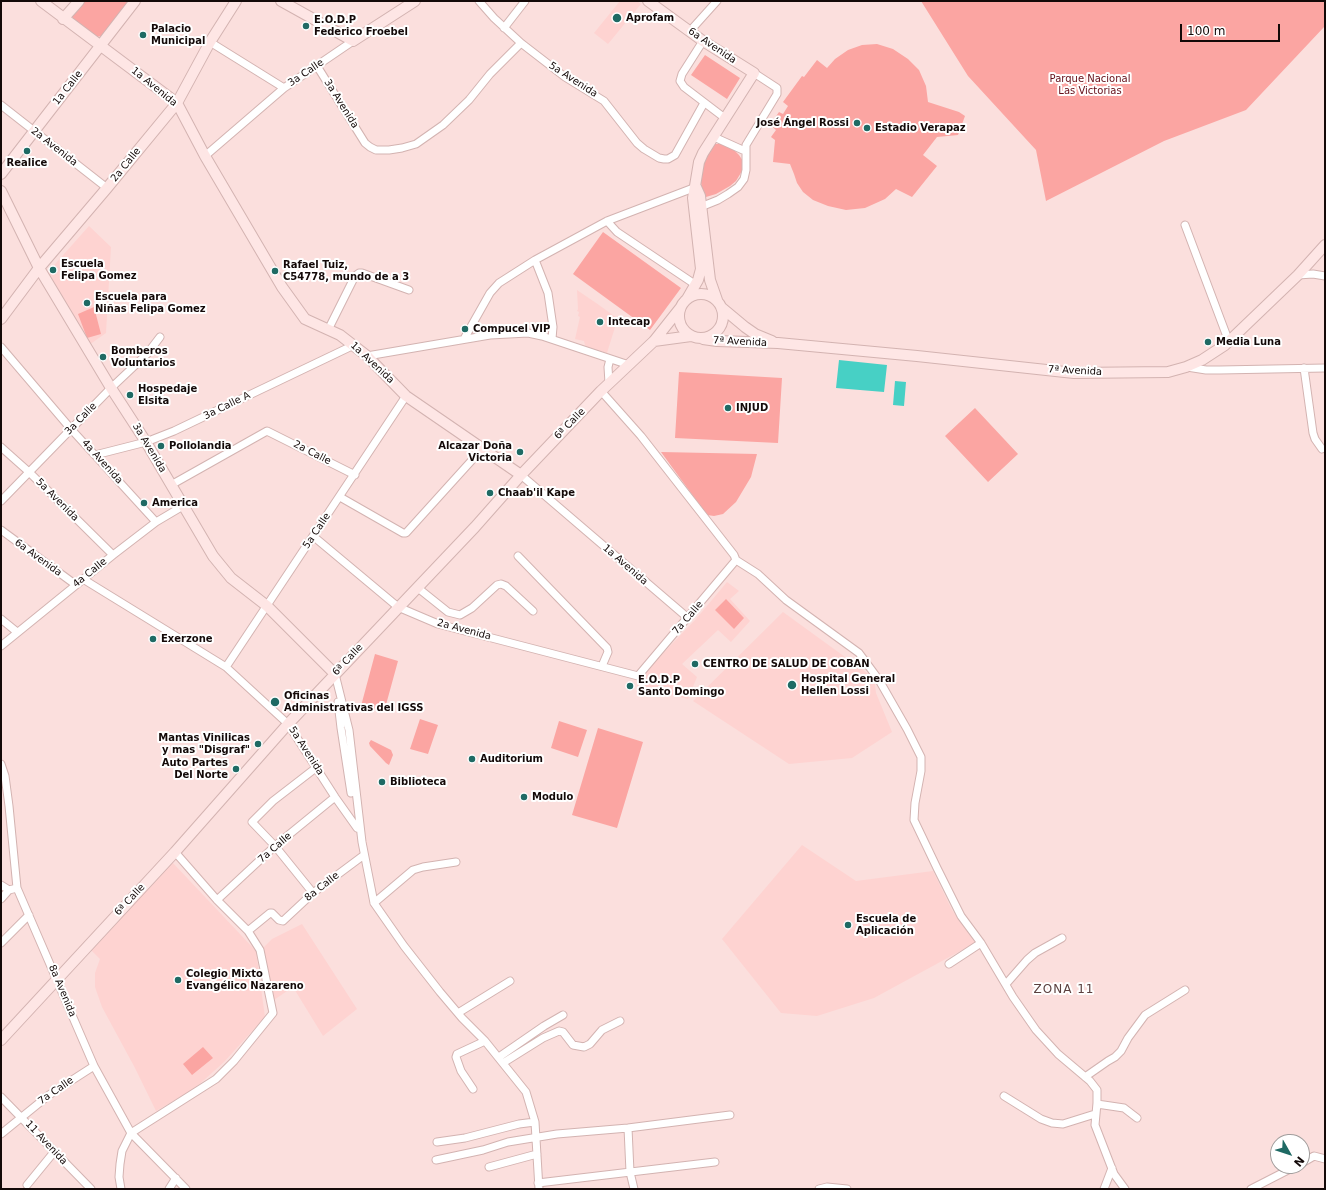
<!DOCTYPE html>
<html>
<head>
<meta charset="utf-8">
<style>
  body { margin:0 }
  #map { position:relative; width:1326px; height:1190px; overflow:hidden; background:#fbdfdd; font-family:"DejaVu Sans",sans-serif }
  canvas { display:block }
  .frame { position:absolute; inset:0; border:2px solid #130908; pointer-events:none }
  .north { position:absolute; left:1270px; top:1134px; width:40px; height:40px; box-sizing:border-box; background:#fff; border:1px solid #a19d9c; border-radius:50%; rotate:129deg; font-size:11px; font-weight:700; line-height:16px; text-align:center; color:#130908 }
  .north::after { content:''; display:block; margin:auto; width:14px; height:18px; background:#1f6a64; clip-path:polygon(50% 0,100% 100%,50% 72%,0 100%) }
  .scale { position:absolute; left:1180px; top:24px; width:100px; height:18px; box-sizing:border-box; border:2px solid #130908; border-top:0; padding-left:5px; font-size:12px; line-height:14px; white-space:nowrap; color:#130908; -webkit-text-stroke:3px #fff; paint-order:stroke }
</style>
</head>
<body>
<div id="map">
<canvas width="1326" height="1190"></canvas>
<div class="frame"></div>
<div class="north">N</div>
<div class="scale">100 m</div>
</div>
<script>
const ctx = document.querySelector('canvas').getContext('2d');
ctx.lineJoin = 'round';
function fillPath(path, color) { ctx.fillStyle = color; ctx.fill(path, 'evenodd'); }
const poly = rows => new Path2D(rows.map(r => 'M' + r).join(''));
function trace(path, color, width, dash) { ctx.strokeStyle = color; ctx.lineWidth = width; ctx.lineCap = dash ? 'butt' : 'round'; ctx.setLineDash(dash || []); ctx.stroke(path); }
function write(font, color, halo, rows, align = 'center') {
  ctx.font = font + ' "DejaVu Sans",sans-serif'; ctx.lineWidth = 4; ctx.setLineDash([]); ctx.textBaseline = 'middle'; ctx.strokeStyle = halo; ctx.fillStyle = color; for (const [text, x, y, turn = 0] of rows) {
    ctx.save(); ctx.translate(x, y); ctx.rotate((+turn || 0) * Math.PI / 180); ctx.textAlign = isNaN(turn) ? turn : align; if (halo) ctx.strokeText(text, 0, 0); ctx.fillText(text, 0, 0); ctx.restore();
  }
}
const built = poly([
  [620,1,637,1,641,4,608,44,594,33],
  [89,226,111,247,106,333,89,345,48,272],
  [577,290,599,305,621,321,620,324,616,324,607,353,587,347,585,345,584,341,575,339,580,317,578,316,579,312,577,311,578,309],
  [727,582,739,591,730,599,750,621,731,642,718,630,682,664,697,677,688,699,637,686,641,676,696,619],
  [783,612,874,678,876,693,892,732,852,758,789,764,693,701],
  [802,845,856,881,933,871,952,910,975,943,874,998,817,1016,781,1013,722,939],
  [172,862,256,951,265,1017,224,1062,194,1089,156,1111,135,1068,102,1007,95,987,95,973,100,959,90,949],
  [302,924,357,1009,323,1036,293,987,271,1002,262,949,272,939]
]);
const green = poly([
  [85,1,129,1,102,36,96,37,73,21,73,16],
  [921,1,1325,1,1325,26,1246,110,1164,141,1046,201,1036,150,968,76],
  [877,44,893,49,908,59,919,70,926,86,928,102,959,112,965,116,958,135,937,137,923,155,937,166,912,197,896,189,885,199,865,208,846,210,828,206,813,200,803,192,797,183,794,174,790,164,773,162,775,140,771,137,776,130,770,125,779,112,783,114,788,106,783,102,802,76,804,77,817,60,827,68,835,59,848,50,862,45],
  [705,55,740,78,727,99,691,75],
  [714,144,722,144,731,147,739,155,743,161,742,171,736,181,730,186,716,194,706,197,702,189,700,176,705,161],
  [603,232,681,288,650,330,573,274],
  [94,307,101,334,87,338,78,314],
  [679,372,782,378,778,443,675,438],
  [975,408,1018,454,988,482,945,436],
  [661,452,757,454,751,477,736,502,723,514,714,516,707,515],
  [726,599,744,618,734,629,715,610],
  [375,654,398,661,384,712,361,706],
  [420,719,438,725,428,754,410,749],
  [559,721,587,730,578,757,551,748],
  [598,728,643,742,617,828,572,815],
  [371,740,391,750,393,755,389,765,386,763,370,746,369,743],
  [203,1047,213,1058,192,1075,183,1064]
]);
const water = poly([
  [839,360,887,365,884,392,836,388],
  [895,381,906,382,904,406,893,405]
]);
const street = poly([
  [479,1,494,18,521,43,565,77,604,101,637,143,644,149,659,158,664,159,668,159,675,155,704,103],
  [504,28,525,1],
  [690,31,717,1],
  [703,41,682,74,680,81,684,87,726,119],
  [210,42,284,88],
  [317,66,365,143,370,147,376,150,389,150,402,148,416,144,443,125,469,100,490,74,521,43],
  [1,105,107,188],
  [714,137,745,151],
  [205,156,284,88,353,41],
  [698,208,718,200,728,194,738,187,744,179,746,170,746,145,777,94,777,88,754,73],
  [607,221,617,232,696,285],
  [1185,225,1229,342],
  [535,260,548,293,553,327,552,339],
  [1298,275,1313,274,1325,276],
  [328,330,355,276,359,273,362,273,409,290],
  [464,339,490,293,499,283,535,260,607,221,696,187],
  [1,347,71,429,156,522],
  [367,356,490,335,528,333,542,336,629,365],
  [1187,367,1206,370,1220,370,1325,368],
  [1304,368,1313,433,1315,439,1322,449],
  [609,383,608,367,610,359],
  [601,391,641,436,734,555,736,560,758,574,786,600,859,653,879,680,907,729,921,757,921,771,915,803,914,820,937,868,961,916,981,943,1013,997,1036,1030,1058,1054,1090,1081,1097,1090,1097,1103,1095,1125,1114,1174,1125,1189],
  [1,447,29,472,113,555],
  [95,455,146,442,174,431,354,345],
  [521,475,688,618],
  [171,485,267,431,355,475],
  [340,497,403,533,406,533,482,449],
  [1,501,111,388,147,354,160,337],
  [1,530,76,585],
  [313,536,398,607,438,624,638,676,736,560],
  [518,556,607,648,608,652,602,666],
  [83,579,226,667,288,724,335,797,357,828],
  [418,588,448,612,460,615,472,608,497,585,501,584,506,586,533,611],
  [1,619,17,632],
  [1,646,113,555,156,522,183,506],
  [226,667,406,396],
  [335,674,349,730,362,842,374,903,404,946,440,992,462,1018,485,1041,526,1092,535,1122,539,1189],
  [338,702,341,728,351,793],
  [1,764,5,776,9,806,17,888,94,1066,131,1133,186,1189],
  [1,885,9,890],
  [313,893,275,846,252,822,273,801,317,767],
  [1,899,9,890,17,888],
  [217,900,275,846,335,797],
  [374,903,413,870,423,867,456,862],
  [248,931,270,913,272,913,279,920,283,921,313,893,364,855],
  [1,943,29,915],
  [949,964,981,943],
  [1006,984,1027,960,1035,953,1062,938],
  [458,1013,510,981],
  [499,1057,544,1026,563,1015],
  [503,1063,543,1038,559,1031,563,1032,573,1045,584,1047,590,1044,602,1030,620,1021],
  [1085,1077,1108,1061,1115,1057,1121,1051,1128,1038,1145,1015,1185,990],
  [473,1089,461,1071,456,1057,457,1054,485,1041],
  [1004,1096,1041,1119,1052,1123,1063,1124,1095,1114],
  [1,1097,91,1189],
  [1097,1104,1124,1108,1137,1118],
  [628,1128,630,1172,634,1189],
  [1,1134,49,1095,94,1066],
  [437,1142,465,1138,519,1124,535,1122],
  [436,1160,483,1150,508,1142,557,1134,628,1128,730,1115],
  [1302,1163,1314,1156,1325,1159],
  [489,1167,537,1154],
  [538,1183,715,1162],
  [27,1185,54,1152],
  [121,1189,119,1177,120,1164,122,1151,131,1133,216,1079,234,1061,273,1013,260,950,248,931,217,900,175,852],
  [169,1189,176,1178],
  [819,1189,827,1187,847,1189],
  [1104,1189,1112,1168],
  [1251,1189,1296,1166]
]);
const secondary = poly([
  [41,1,177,103,205,156,282,287,305,319,340,335,367,356,406,396,521,475],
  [281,1,353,41,415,1],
  [648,1,703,41,754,73,703,153,699,162,693,198,701,269,698,280,687,299],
  [63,19,79,1],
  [1,174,135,1],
  [696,187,700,196,710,280,717,300],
  [1,191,39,268,111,388,146,442,213,556,231,578,267,606,335,674],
  '679 316a22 22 0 1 1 44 0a22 22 0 1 1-44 0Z',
  [721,307,745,327,755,334,772,341],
  [1,319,39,268,107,188,177,103,210,42,236,1],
  [703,339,717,341,778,343,917,356,1074,373,1168,372,1186,367,1202,360,1225,345,1298,275,1325,245],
  [654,341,691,336],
  [1,1040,175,852,288,724,475,527,521,475,601,391,654,341,681,307]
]);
const markers = [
  [617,18,5,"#1f6a64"],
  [306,26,4,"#1f6a64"],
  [143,35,4,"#1f6a64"],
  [857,123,4,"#1f6a64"],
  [867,128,4,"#1f6a64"],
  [27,151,4,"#1f6a64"],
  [53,270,4,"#1f6a64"],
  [275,271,4,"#1f6a64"],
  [87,303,4,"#1f6a64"],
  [600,322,4,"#1f6a64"],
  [465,329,4,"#1f6a64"],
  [1208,342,4,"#1f6a64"],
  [103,357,4,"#1f6a64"],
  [130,395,4,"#1f6a64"],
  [728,408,4,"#1f6a64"],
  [161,446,4,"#1f6a64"],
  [520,452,4,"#1f6a64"],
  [490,493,4,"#1f6a64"],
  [144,503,4,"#1f6a64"],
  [153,639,4,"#1f6a64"],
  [695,664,4,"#1f6a64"],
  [792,685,5,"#1f6a64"],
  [630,686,4,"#1f6a64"],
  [275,702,5,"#1f6a64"],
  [258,744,4,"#1f6a64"],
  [472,759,4,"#1f6a64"],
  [236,769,4,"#1f6a64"],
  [382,782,4,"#1f6a64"],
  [524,797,4,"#1f6a64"],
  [848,925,4,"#1f6a64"],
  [178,980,4,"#1f6a64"]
];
const poiNames = [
  ["Aprofam",626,18],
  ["E.O.D.P",314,20],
  ["Federico Froebel",314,32],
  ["Palacio",151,29],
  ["Municipal",151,41],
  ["José Ángel Rossi",849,123,"right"],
  ["Estadio Verapaz",875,128],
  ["Realice",27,163,"center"],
  ["Escuela",61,264],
  ["Felipa Gomez",61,276],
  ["Rafael Tuiz,",283,265],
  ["C54778, mundo de a 3",283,277],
  ["Escuela para",95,297],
  ["Niñas Felipa Gomez",95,309],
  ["Intecap",608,322],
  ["Compucel VIP",473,329],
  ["Media Luna",1216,342],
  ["Bomberos",111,351],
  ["Voluntarios",111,363],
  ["Hospedaje",138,389],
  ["Elsita",138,401],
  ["INJUD",736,408],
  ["Pollolandia",169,446],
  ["Alcazar Doña",512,446,"right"],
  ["Victoria",512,458,"right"],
  ["Chaab'il Kape",498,493],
  ["America",152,503],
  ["Exerzone",161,639],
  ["CENTRO DE SALUD DE COBAN",703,664],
  ["Hospital General",801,679],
  ["Hellen Lossi",801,691],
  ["E.O.D.P",638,680],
  ["Santo Domingo",638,692],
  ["Oficinas",284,696],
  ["Administrativas del IGSS",284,708],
  ["Mantas Vinilicas",250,738,"right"],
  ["y mas \"Disgraf\"",250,750,"right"],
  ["Auditorium",480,759],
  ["Auto Partes",228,763,"right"],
  ["Del Norte",228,775,"right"],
  ["Biblioteca",390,782],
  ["Modulo",532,797],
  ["Escuela de",856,919],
  ["Aplicación",856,931],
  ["Colegio Mixto",186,974],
  ["Evangélico Nazareno",186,986]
];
const streetNames = [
  ["6a Avenida",712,46,34],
  ["3a Calle",306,73,-34],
  ["5a Avenida",573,80,33],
  ["1a Avenida",154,87,39],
  ["1a Calle",68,88,-52],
  ["3a Avenida",341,104,58],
  ["2a Avenida",54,147,38],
  ["2a Calle",126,165,-51],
  ["7ª Avenida",740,342,3],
  ["1a Avenida",372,363,43],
  ["7ª Avenida",1075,371,3],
  ["3a Calle A",227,406,-26],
  ["3a Calle",81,419,-46],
  ["6ª Calle",570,424,-46],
  ["3a Avenida",149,448,59],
  ["2a Calle",312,453,27],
  ["4a Avenida",102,462,48],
  ["5a Avenida",57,500,45],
  ["5a Calle",317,531,-56],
  ["6a Avenida",38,558,36],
  ["1a Avenida",625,565,41],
  ["4a Calle",90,573,-39],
  ["7a Calle",688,618,-49],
  ["2a Avenida",464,630,15],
  ["6ª Calle",348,660,-47],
  ["5a Avenida",306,751,57],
  ["7a Calle",275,848,-41],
  ["8a Calle",322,887,-38],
  ["6ª Calle",130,900,-47],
  ["8a Avenida",62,991,67],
  ["7a Calle",56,1091,-35],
  ["11 Avenida",46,1143,47]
];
const parkNames = [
  ["Parque Nacional",1090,79],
  ["Las Victorias",1090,91]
];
const quarterNames = [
  ["ZONA 11",1064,990]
];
fillPath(built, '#fed3d1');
fillPath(green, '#fba5a2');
fillPath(water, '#47d0c5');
trace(street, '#d3b3b1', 9);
trace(secondary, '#d3b3b1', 12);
trace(street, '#fff', 7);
trace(secondary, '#fee6e5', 10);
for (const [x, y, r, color] of markers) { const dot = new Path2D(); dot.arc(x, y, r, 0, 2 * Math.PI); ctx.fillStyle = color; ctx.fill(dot); trace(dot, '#fff', 1.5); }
write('bold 10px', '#130908', '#fff', poiNames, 'left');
write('10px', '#130908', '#fff', streetNames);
write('10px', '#630c16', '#fff', parkNames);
ctx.letterSpacing = '1px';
write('12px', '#5b403f', '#fff', quarterNames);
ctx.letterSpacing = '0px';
</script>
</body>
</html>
